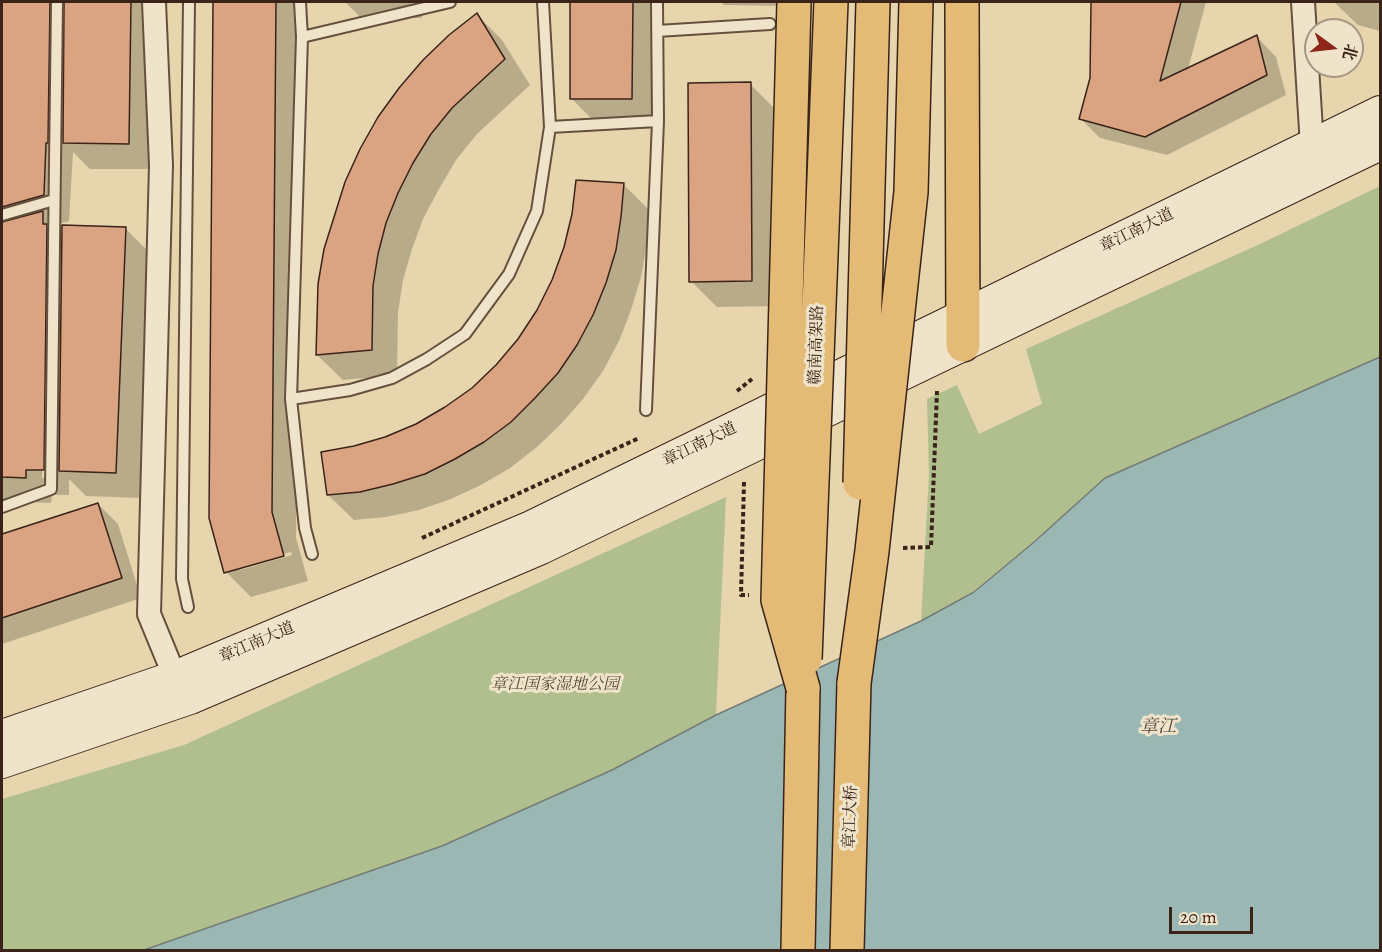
<!DOCTYPE html>
<html>
<head>
<meta charset="utf-8">
<style>
  body { margin:0 }
  #map { position:relative; width:1382px; height:952px; overflow:hidden; background:#e7d6ad; font-family:Alegreya,"Noto Serif SC",serif }
  canvas { display:block }
  .frame { position:absolute; inset:0; border:3px solid #3a2318; pointer-events:none }
  .north { position:absolute; left:1304px; top:18px; width:60px; height:60px; box-sizing:border-box; background:#efe4ca; border:2px solid #a79783; border-radius:50%; rotate:105deg; font-size:16px; font-weight:700; line-height:24px; text-align:center; color:#3a2318 }
  .north::after { content:''; display:block; margin:auto; width:21px; height:27px; background:#8f2418; clip-path:polygon(50% 0,100% 100%,50% 72%,0 100%) }
  .scale { position:absolute; left:1169px; top:907px; width:84px; height:27px; box-sizing:border-box; border:3px solid #3a2318; border-top:0; padding-left:8px; font-size:18px; line-height:21px; white-space:nowrap; color:#3a2318; -webkit-text-stroke:4px #efe4ca; paint-order:stroke }
</style>
</head>
<body>
<div id="map">
<canvas width="1382" height="952"></canvas>
<div class="frame"></div>
<div class="north">北</div>
<div class="scale">20 m</div>
</div>
<script>
const ctx = document.querySelector('canvas').getContext('2d');
ctx.lineJoin = 'round';
function fillPath(path, color) { ctx.fillStyle = color; ctx.fill(path, 'evenodd'); }
const poly = rows => new Path2D(rows.map(r => 'M' + r).join(''));
function trace(path, color, width, dash) { ctx.strokeStyle = color; ctx.lineWidth = width; ctx.lineCap = dash ? 'butt' : 'round'; ctx.setLineDash(dash || []); ctx.stroke(path); }
function write(font, color, halo, rows, align = 'center') {
  ctx.font = font + ' Alegreya,"Noto Serif SC",serif'; ctx.lineWidth = 6; ctx.setLineDash([]); ctx.textBaseline = 'middle'; ctx.strokeStyle = halo; ctx.fillStyle = color; for (const [text, x, y, turn = 0] of rows) {
    ctx.save(); ctx.translate(x, y); ctx.rotate((+turn || 0) * Math.PI / 180); ctx.textAlign = isNaN(turn) ? turn : align; if (halo) ctx.strokeText(text, 0, 0); ctx.fillText(text, 0, 0); ctx.restore();
  }
}
const green = poly([
  [1380,186,1380,357,1105,478,1033,543,974,591,921,621,929,475,927,399,957,385,979,434,1042,404,1026,349,1260,244],
  [726,497,716,715,612,770,442,846,144,950,2,950,2,799,184,745]
]);
const water = poly([
  [1380,357,1380,950,144,950,442,846,612,770,716,715,921,621,974,592,1033,543,1105,478,1380,357]
]);
const shadow = poly([
  [2,2,156,2,154,169,90,169,73,152,69,221,55,225,63,233,126,229,152,255,141,498,86,496,69,479,69,495,52,495,51,503,2,501],
  [45,243,48,243,45,478,42,478],
  [215,2,300,2,296,538,308,581,251,597,226,572,210,518],
  [291,552,292,555,240,570,240,567],
  [345,2,422,2,422,18,361,18],
  [572,2,652,2,651,118,591,118,571,98],
  [720,2,784,2,784,6,724,5],
  [1092,2,1206,2,1188,69,1257,37,1276,57,1286,95,1167,155,1100,138,1080,118,1091,78],
  [1334,2,1380,2,1380,31,1358,25],
  [477,15,502,40,530,85,477,134,456,160,439,189,423,219,412,249,403,280,398,312,397,375,343,380,317,355],
  [750,84,776,110,777,306,717,307,691,281],
  [623,184,649,210,647,243,641,277,631,310,619,341,603,371,583,399,561,424,537,447,510,468,481,485,451,499,419,510,386,517,354,520,328,495,354,448,386,438,417,425,446,408,473,389,497,366,519,340],
  [98,504,118,524,141,598,2,644,2,536]
]);
const building = poly([
  [2,2,50,2,48,143,46,143,44,195,2,207,2,2],
  [64,2,131,2,129,144,63,143,64,2],
  [213,2,276,2,272,512,284,556,224,573,209,518,213,2],
  [570,2,633,2,632,99,570,99,570,2],
  [1091,2,1181,2,1160,81,1257,35,1267,75,1145,137,1079,119,1090,78,1091,2],
  [477,13,505,59,452,108,431,134,413,163,398,193,386,223,378,254,373,286,372,350,316,355,318,284,324,249,345,182,360,149,378,117,399,88,423,60,449,35,477,13],
  [751,82,752,281,689,282,688,83,751,82],
  [576,180,624,183,621,217,616,250,606,283,593,315,577,345,558,373,535,398,511,422,484,442,455,459,425,474,393,484,360,492,327,495,321,452,354,446,385,437,416,424,445,407,472,388,496,365,518,339,537,310,552,280,564,247,572,214,576,180],
  [43,211,43,224,47,224,44,470,26,470,26,478,2,477,2,222,43,211],
  [62,225,126,227,116,473,59,471,62,225],
  [98,503,122,578,2,618,2,534,98,503]
]);
const path = poly([
  [737,391,752,379],
  [744,482,741,595,749,595],
  [422,538,639,438],
  [903,548,931,547,937,391]
]);
const lane = poly([
  [300,2,302,37,291,399,305,528,312,554],
  [657,31,770,24],
  [302,37,450,2],
  [550,127,658,121],
  [2,215,54,200],
  [291,399,350,390,392,378,427,359,465,334,509,274,537,211,550,127,543,2],
  [646,410,658,121,657,2],
  [2,507,51,489,57,2],
  [188,607,182,579,189,2]
]);
const street = poly([
  [154,2,161,165,149,614,175,677],
  [1303,2,1312,146]
]);
const secondary = poly([
  [2,736,175,677,529,528,1380,112],
  [2,762,190,698,541,548,1380,144]
]);
const primary = poly([
  [962,2,963,345]
]);
const highway = poly([
  [798,950,803,688],
  [847,950,854,683]
]);
const highwayBridge = poly([
  [794,2,778,600,803,688],
  [860,483,873,2],
  [805,659,831,2],
  [854,683,872,551,911,192,916,2]
]);
const streetNames = [
  ["章江南大道",1137,231,-26],
  ["赣南高架路",817,345,-88],
  ["章江南大道",700,445,-26],
  ["章江南大道",257,643,-23],
  ["章江大桥",851,817,-88]
];
const parkNames = [
  ["章江国家湿地公园",555,685]
];
const waterNames = [
  ["章江",1158,728]
];
fillPath(green, '#b1bf8e');
fillPath(water, '#9ab7b4');
trace(water, '#747c76', 1.5);
fillPath(shadow, '#0003');
fillPath(building, '#daa382');
trace(building, '#3a2318', 1.5);
trace(lane, '#65503d', 14);
trace(street, '#65503d', 26);
trace(secondary, '#3a2318', 34);
trace(primary, '#3a2318', 36);
trace(highway, '#3a2318', 36);
trace(path, '#3a2318', 4, [4.5, 3]);
trace(lane, '#efe4ca', 10);
trace(street, '#efe4ca', 22);
trace(secondary, '#efe4ca', 32);
trace(primary, '#e4bb76', 33);
trace(highway, '#e4bb76', 33);
trace(highwayBridge, '#3a2318', 36, []);
trace(highwayBridge, '#e4bb76', 33);
write('16px', '#3a2318', '#efe4ca', streetNames);
write('italic 16px', '#584a36', '#efe4ca', parkNames);
write('italic 18px', '#52483f', '#efe4ca', waterNames);
</script>
</body>
</html>
